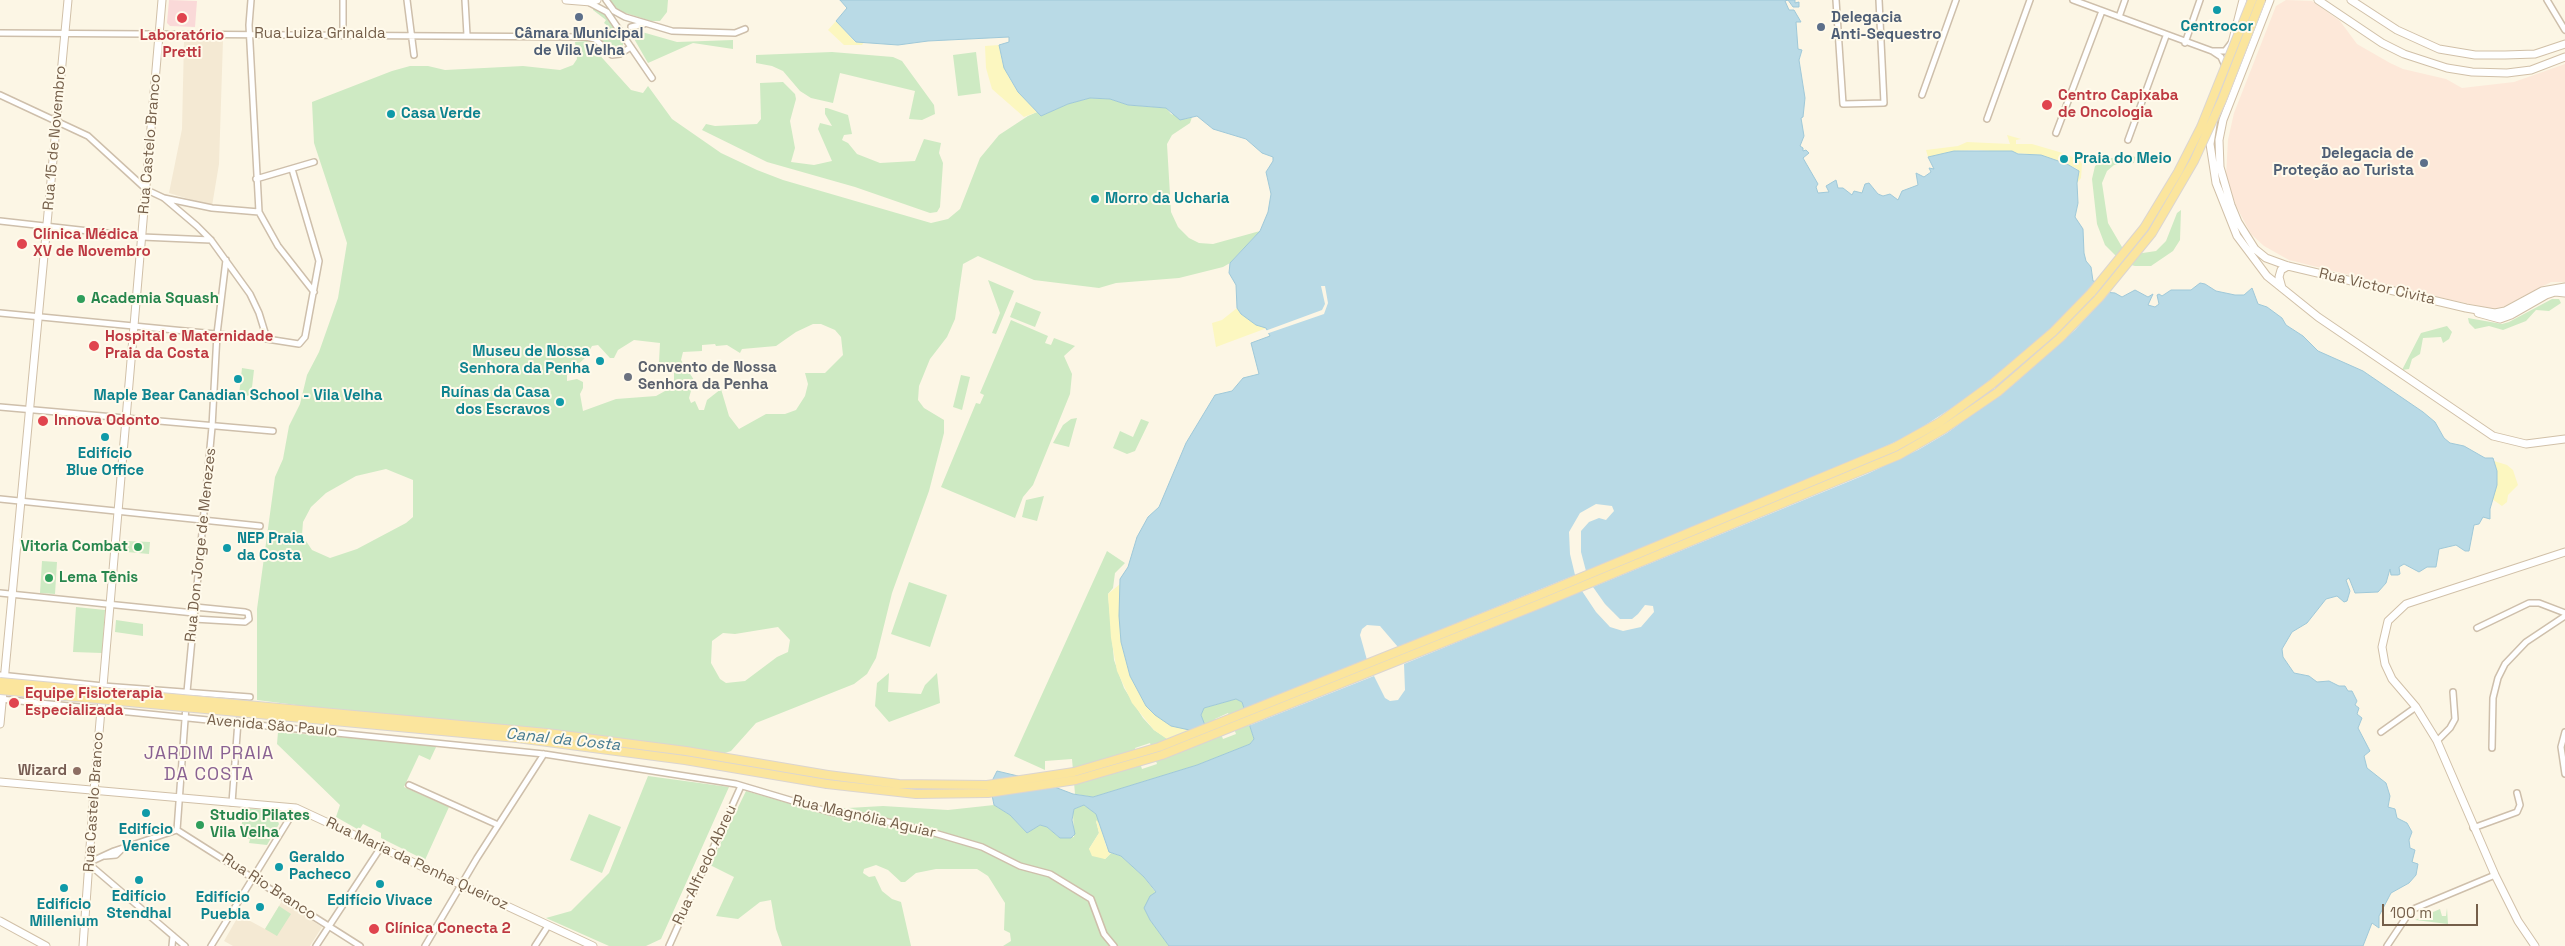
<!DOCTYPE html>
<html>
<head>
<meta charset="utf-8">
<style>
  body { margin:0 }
  #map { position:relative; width:2565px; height:946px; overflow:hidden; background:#fcf6e5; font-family:"Space Grotesk",sans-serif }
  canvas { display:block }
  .scale { position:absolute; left:2382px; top:904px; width:96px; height:22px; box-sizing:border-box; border:2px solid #755f4a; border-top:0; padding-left:6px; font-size:15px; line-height:18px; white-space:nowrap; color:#755f4a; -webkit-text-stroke:4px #fffaeb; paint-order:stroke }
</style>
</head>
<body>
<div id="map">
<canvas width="2565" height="946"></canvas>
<div class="scale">100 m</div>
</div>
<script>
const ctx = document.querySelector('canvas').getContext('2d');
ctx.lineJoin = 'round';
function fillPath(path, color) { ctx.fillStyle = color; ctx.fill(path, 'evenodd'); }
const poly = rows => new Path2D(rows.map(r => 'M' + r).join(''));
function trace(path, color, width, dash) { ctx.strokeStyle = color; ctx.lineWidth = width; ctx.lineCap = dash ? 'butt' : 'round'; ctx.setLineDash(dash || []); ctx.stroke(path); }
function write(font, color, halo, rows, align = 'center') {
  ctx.font = font + ' "Space Grotesk",sans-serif'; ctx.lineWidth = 4; ctx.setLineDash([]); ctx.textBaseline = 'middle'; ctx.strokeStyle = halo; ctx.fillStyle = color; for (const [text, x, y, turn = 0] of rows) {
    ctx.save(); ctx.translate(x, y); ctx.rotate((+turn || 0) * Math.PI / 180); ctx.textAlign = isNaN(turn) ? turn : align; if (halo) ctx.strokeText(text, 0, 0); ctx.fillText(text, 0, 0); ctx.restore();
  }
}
const residential = poly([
  [184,40,223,40,219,164,212,206,169,193,182,129],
  [282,901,322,927,310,946,233,946,224,941,239,915,265,929]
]);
const commercial = poly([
  [2286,0,2312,1,2340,21,2357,44,2390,63,2403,69,2446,79,2462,88,2514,82,2565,64,2565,282,2551,282,2497,310,2438,297,2289,260,2264,246,2251,234,2236,206,2226,176,2228,140,2234,113,2276,6]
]);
const medical = poly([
  [169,0,197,1,195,27,170,26,167,23]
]);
const green = poly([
  [609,0,668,0,667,12,660,21,651,21,613,9],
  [593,7,601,10,623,39,623,46,620,50,612,51,600,38,608,26,604,23,606,20,593,10],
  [642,32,677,42,733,40,733,49,693,43,648,63,633,37,637,33],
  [587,41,631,90,643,93,648,86,672,119,721,153,757,170,783,180,931,223,948,219,960,209,980,158,999,135,1028,116,1037,112,1041,116,1068,104,1090,98,1110,99,1128,105,1166,108,1171,114,1186,119,1192,117,1190,123,1172,135,1167,144,1171,212,1178,227,1189,238,1199,243,1213,244,1260,231,1230,263,1223,267,1179,278,1116,283,1099,288,1034,280,978,256,963,264,955,319,947,337,930,359,919,386,918,400,924,408,944,420,944,433,929,491,892,593,876,658,867,674,854,684,756,723,731,751,710,758,257,700,257,609,275,477,283,459,289,426,300,404,307,375,319,352,338,298,347,243,314,143,312,102,392,71,410,66,428,66,445,70,523,66,560,70,573,65,577,59,575,42],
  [813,324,821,324,835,330,841,337,843,355,825,373,805,373,808,384,805,396,796,410,785,414,766,414,739,429,729,416,721,389,707,400,704,410,699,410,695,401,691,403,689,398,694,380,681,360,683,352,702,351,702,345,715,344,716,346,727,345,740,353,742,349,776,346,796,332],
  [634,340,660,343,659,362,674,369,674,386,656,396,616,399,583,411,580,394,583,388,583,382,577,379,567,381,567,375,586,357,592,346,598,345,610,358,614,358,618,350],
  [386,469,413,480,413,517,406,523,357,549,330,558,312,550,302,535,303,522,311,507,326,493,356,476],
  [778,627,790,640,788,652,777,657,745,681,726,683,720,679,711,663,712,641,723,633,735,634],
  [832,52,893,57,902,61,934,105,935,114,922,120,909,119,915,91,840,73,833,103,811,98,800,91,783,71,772,66,756,63,756,55],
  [976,52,981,93,958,96,953,55],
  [783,82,795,94,796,99,790,121,795,148,791,162,814,165,832,161,818,129,820,123,832,126,825,114,825,108,827,108,848,115,852,134,844,135,842,140,848,143,857,154,880,163,915,161,924,139,941,143,939,153,943,163,940,207,937,212,930,213,855,187,767,162,702,130,706,124,715,126,757,124,761,119,760,83],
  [2130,155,2135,157,2134,163,2114,165,2107,171,2102,183,2108,223,2122,247,2136,254,2156,251,2166,241,2177,213,2181,210,2180,240,2173,251,2151,266,2135,266,2123,263,2105,245,2097,224,2092,179,2095,166,2106,159],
  [988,280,1014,291,996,334,992,333,1000,313],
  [2552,299,2559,299,2561,303,2549,311,2536,310,2526,321,2503,330,2489,326,2475,329,2469,323,2468,318,2502,324,2509,322],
  [1016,302,1041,312,1035,327,1010,317],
  [1011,320,1048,336,1045,343,1051,345,1054,338,1075,346,1064,356,1072,374,1070,394,1033,485,1023,497,1015,518,941,487,976,403,980,404,984,395,980,393],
  [2447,326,2452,332,2449,339,2443,343,2441,337,2423,338,2420,354,2412,359,2409,369,2402,370,2421,333],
  [242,368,254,370,251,396,239,395],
  [961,375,970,377,962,410,953,407],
  [1077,418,1069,447,1053,443,1063,425,1071,419],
  [1141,419,1149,422,1135,451,1127,454,1113,448,1120,431,1133,437],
  [1044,496,1037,521,1022,517,1026,500],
  [128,541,150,542,149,554,127,552],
  [1107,551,1125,563,1115,573,1113,588,1108,594,1114,660,1124,688,1143,718,1154,730,1179,746,1206,731,1201,714,1204,708,1236,699,1242,702,1254,739,1250,744,1197,765,1093,797,1075,794,1072,759,1045,761,1045,770,1014,756],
  [1228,713,1236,734,1223,739,1215,719],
  [1150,743,1157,764,1142,769,1135,748],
  [42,561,57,562,55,594,40,593],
  [909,582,947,595,930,647,891,634],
  [76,607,105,610,102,653,73,652],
  [116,620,143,624,143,636,115,632],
  [889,673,888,692,921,694,925,685,937,673,940,703,889,722,875,706,877,683],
  [278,732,437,745,430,760,419,755,404,787,449,807,425,860,381,838,381,833,363,824,359,830,336,817,340,805,277,744],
  [648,776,729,787,661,939,646,946,609,946,546,918,571,911,609,873],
  [746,791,812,810,883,806,948,810,994,805,1010,815,1027,833,1040,825,1047,827,1060,838,1074,837,1073,813,1074,809,1084,805,1099,816,1100,824,1096,821,1099,833,1089,849,1105,859,1111,853,1121,856,1144,877,1156,893,1144,908,1150,920,1169,946,1003,946,1011,941,1010,933,1004,930,1005,903,988,876,977,869,936,869,916,873,905,882,901,882,888,870,876,865,864,869,863,873,869,877,875,876,882,891,892,899,901,902,911,946,782,946,776,929,771,900,760,902,738,919,716,916,734,877,710,865],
  [244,808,274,811,279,824,267,845,249,843,250,839,240,837],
  [589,814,621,827,602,873,570,860],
  [279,906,291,914,277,936,265,929],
  [2447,908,2448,924,2415,920,2440,909,2442,916,2446,916]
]);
const sand = poly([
  [836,21,855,42,864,42,862,45,844,45,828,30],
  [999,45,1002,61,1008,76,1018,92,1037,112,1024,117,992,89,986,68,985,46],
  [2007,135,2021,139,2016,140,2016,144,2032,144,2066,154,2080,161,2082,164,2081,178,2077,183,2079,171,2076,168,2041,155,1976,150,1954,151,1928,157,1926,150,1958,146,1967,142,2010,144],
  [1237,308,1241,314,1256,325,1267,328,1216,347,1212,323,1222,320],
  [2494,461,2507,465,2513,470,2518,485,2508,495,2507,502,2502,506,2492,499,2497,485,2497,471],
  [1120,584,1121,642,1130,676,1146,706,1171,726,1206,731,1206,734,1179,746,1174,744,1154,730,1132,703,1117,671,1111,638,1108,594],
  [1096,820,1100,824,1106,846,1111,853,1105,859,1092,856,1089,849,1099,833]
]);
const water = poly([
  [840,0,1795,0,1795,3,1799,2,1799,7,1793,7,1788,0,1785,1,1789,10,1794,10,1801,22,1796,22,1798,49,1802,50,1799,60,1805,98,1803,117,1801,118,1804,136,1800,146,1803,148,1803,151,1806,150,1809,153,1803,158,1818,184,1816,187,1818,193,1829,192,1826,186,1836,180,1838,188,1843,188,1852,195,1854,191,1862,193,1865,184,1869,183,1878,194,1883,196,1890,194,1898,200,1902,191,1918,185,1916,173,1924,177,1931,172,1929,168,1934,169,1928,157,1954,151,2012,151,2018,154,2041,155,2067,164,2079,171,2077,183,2078,203,2075,217,2083,229,2084,253,2086,261,2091,267,2093,281,2099,282,2104,292,2115,293,2122,297,2135,290,2148,297,2153,294,2148,305,2155,307,2159,304,2157,295,2159,294,2162,296,2171,290,2191,290,2200,283,2205,284,2216,291,2235,295,2244,295,2252,288,2258,304,2267,307,2282,318,2286,325,2303,336,2318,351,2363,371,2423,412,2435,422,2444,438,2450,443,2464,446,2485,458,2493,458,2497,471,2497,485,2490,509,2490,519,2483,517,2479,524,2474,525,2469,551,2465,551,2456,545,2439,549,2436,567,2427,567,2419,572,2404,564,2399,567,2400,574,2398,575,2391,575,2390,569,2386,583,2378,592,2355,593,2349,578,2346,580,2350,591,2347,601,2344,602,2337,596,2326,599,2307,623,2292,632,2282,649,2283,657,2294,673,2309,676,2317,682,2329,681,2339,686,2345,686,2348,691,2352,691,2357,701,2355,705,2359,708,2357,714,2362,718,2358,728,2370,751,2364,756,2367,768,2386,783,2390,796,2388,807,2395,809,2397,818,2407,823,2412,832,2409,840,2410,848,2415,850,2412,862,2418,864,2416,875,2409,883,2391,893,2379,916,2379,928,2372,923,2363,946,1169,946,1150,920,1144,908,1150,896,1156,892,1144,877,1121,856,1109,852,1096,814,1084,805,1074,809,1072,820,1075,834,1071,838,1060,838,1047,827,1040,825,1027,833,1010,815,994,805,990,785,997,771,1039,781,1073,794,1093,797,1197,765,1250,744,1254,739,1242,702,1236,699,1204,708,1201,715,1206,728,1194,731,1171,726,1155,715,1146,706,1130,676,1121,642,1119,616,1120,579,1128,567,1137,537,1148,517,1159,507,1186,443,1215,395,1232,391,1243,378,1259,374,1251,343,1270,336,1266,328,1256,325,1241,314,1237,308,1236,285,1229,273,1230,263,1260,231,1268,212,1271,194,1266,172,1273,161,1273,157,1262,153,1246,139,1213,129,1197,116,1180,120,1166,108,1128,105,1110,99,1090,98,1068,104,1041,116,1018,92,1004,68,999,45,1009,42,1009,37,928,41,898,45,856,42,836,21,847,8,840,0]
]);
const pier = poly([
  [2098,279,2106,290,2112,290,2075,330,2013,385,1947,433,1918,450,1867,474,1593,587,1605,604,1620,619,1632,619,1638,614,1645,605,1653,606,1654,612,1641,627,1623,631,1610,627,1596,612,1582,591,1404,664,1405,690,1398,700,1390,701,1385,698,1374,676,1248,726,1242,710,1367,660,1360,635,1362,629,1367,625,1380,626,1398,647,1575,575,1570,554,1569,532,1580,513,1596,504,1612,506,1614,511,1606,520,1599,518,1589,522,1581,531,1581,552,1586,571,1860,458,1910,435,1964,400,2014,361,2062,318],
  [1321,286,1325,286,1328,303,1324,314,1266,334,1265,331,1322,310,1325,304]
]);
const canal = poly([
  [507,733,576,740]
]);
const street = poly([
  [251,0,249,25,259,212,278,246,314,292],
  [343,0,343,36],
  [407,0,414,55],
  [465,0,467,35],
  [606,0,614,11,625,17,672,31,735,33,745,29],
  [1836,0,1843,104,1884,103,1879,0],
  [2073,0,2212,51,2221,57,2225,66],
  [2547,0,2565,30],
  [590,3,607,12,652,78],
  [2119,17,2125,0],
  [631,27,644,24],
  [0,33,586,37,595,39,612,55,620,54,631,47],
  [2185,43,2200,0],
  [2212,51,2225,51,2232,42],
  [0,95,88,136,147,190,164,198,197,226,211,240,250,294,259,313,267,339],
  [1922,95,1956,0],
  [1987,119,2030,0],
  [2056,133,2102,11],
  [2128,140,2166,36],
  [256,179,314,162],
  [164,198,212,208,259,212],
  [0,221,142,237,211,240],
  [0,313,267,339,299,344,305,337,319,261,292,169],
  [0,407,273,431],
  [0,499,260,526],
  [0,593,194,613],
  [194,619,245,622,249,619,248,613,245,612,195,607],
  [2477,628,2529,603,2539,603,2565,613],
  [0,675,103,686,250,697],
  [0,699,544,754,736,784,830,812,862,816,931,832,982,847,1020,866,1050,874,1091,899,1104,934,1114,946],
  [2381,732,2416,707],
  [2565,732,2561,747,2565,774],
  [2437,741,2450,728,2455,719,2453,692],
  [2492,748,2493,698,2498,678,2505,664,2526,642,2565,616],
  [409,785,498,825],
  [232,803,238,721],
  [2473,828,2517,812,2520,805,2517,793],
  [177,830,187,692,212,427,217,334,226,260],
  [177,830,360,946],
  [105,856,116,855,122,849],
  [90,862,114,851,177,830],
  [90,865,185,946],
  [172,946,173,936],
  [211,946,296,808],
  [316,946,381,847],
  [425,946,477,858,544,754],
  [535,946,548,926],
  [669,946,741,786],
  [2387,946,2411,910,2495,875]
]);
const secondary = poly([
  [566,0,591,2,597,0],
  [2270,0,2223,120,2219,140,2220,167,2231,205,2238,222,2255,249,2266,258,2288,266,2466,308,2495,313,2505,311,2542,291,2565,287],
  [2318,0,2382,43,2404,54,2447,68,2472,72,2507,73,2531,70,2565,57],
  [2351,0,2397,30,2439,49,2475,55,2505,55,2535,54,2565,44],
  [2232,43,2243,0],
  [2218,92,2210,144,2216,183,2237,236,2267,276,2318,317,2493,436,2526,444,2565,439],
  [2282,288,2279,277,2281,270,2288,266],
  [2478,313,2500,319,2511,315,2546,295,2555,292,2565,293],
  [0,724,68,0],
  [0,782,296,808,593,946],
  [0,921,46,946],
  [83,946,94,791,162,0],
  [2535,946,2518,921,2495,875,2437,741,2416,707,2392,679,2385,664,2382,647,2388,621,2406,604,2565,552]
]);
const primary = poly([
  [828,775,899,784,987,785,1074,772,1159,747,1539,595,1895,447,1940,422,1992,384,2053,332,2092,292],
  [827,784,916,794,988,793,1076,780,1162,755,1542,603,1899,455,1944,429,1998,392,2060,338,2099,298]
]);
const primaryBridge = poly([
  [2092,292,2144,228,2178,172,2201,127,2252,0],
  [2099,298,2152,233,2194,161,2222,100,2261,0],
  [0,682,547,733,686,751,828,775],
  [0,690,517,738,685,760,827,784]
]);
const markers = [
  [2217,10,5,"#0f9aa8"],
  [579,17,5,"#5c6f8a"],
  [182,18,6,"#e0444e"],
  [1821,27,5,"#5c6f8a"],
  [2047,105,6,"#e0444e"],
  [391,114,5,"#0f9aa8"],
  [2064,159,5,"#0f9aa8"],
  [2424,163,5,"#5c6f8a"],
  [1095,199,5,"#0f9aa8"],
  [22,244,6,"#e0444e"],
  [81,299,5,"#2e9e5b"],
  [94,346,6,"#e0444e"],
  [600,361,5,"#0f9aa8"],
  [628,377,5,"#6b7280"],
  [238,379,5,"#0f9aa8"],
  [560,402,5,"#0f9aa8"],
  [43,421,6,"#e0444e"],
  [105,437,5,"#0f9aa8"],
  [138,547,5,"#2e9e5b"],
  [227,548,5,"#0f9aa8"],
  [49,578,5,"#2e9e5b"],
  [14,703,6,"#e0444e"],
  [77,771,5,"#8d6e63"],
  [146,813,5,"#0f9aa8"],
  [200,825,5,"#2e9e5b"],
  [279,867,5,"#0f9aa8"],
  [139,880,5,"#0f9aa8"],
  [380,884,5,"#0f9aa8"],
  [64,888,5,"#0f9aa8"],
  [260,907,5,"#0f9aa8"],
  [374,929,6,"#e0444e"]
];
const serviceNames = [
  ["Delegacia",1831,18],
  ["Anti-Sequestro",1831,35],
  ["Câmara Municipal",579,34,"center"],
  ["de Vila Velha",579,51,"center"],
  ["Delegacia de",2414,154,"right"],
  ["Proteção ao Turista",2414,171,"right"]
];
const cultureNames = [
  ["Centrocor",2217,27],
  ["Casa Verde",401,114,"left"],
  ["Praia do Meio",2074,159,"left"],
  ["Morro da Ucharia",1105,199,"left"],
  ["Museu de Nossa",590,352,"right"],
  ["Senhora da Penha",590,369,"right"],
  ["Ruínas da Casa",550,393,"right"],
  ["dos Escravos",550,410,"right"],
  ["Maple Bear Canadian School - Vila Velha",238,396],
  ["Edifício",105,454],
  ["Blue Office",105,471],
  ["NEP Praia",237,539,"left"],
  ["da Costa",237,556,"left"],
  ["Edifício",146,830],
  ["Venice",146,847],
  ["Geraldo",289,858,"left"],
  ["Pacheco",289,875,"left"],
  ["Edifício",139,897],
  ["Stendhal",139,914],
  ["Edifício",250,898,"right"],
  ["Puebla",250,915,"right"],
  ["Edifício Vivace",380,901],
  ["Edifício",64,905],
  ["Millenium",64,922]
];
const streetNames = [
  ["Rua Luiza Grinalda",320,34],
  ["Rua 15 de Novembro",55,138,-85],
  ["Rua Castelo Branco",150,144,-85],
  ["Rua Victor Civita",2377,287,13],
  ["Rua Don Jorge de Menezes",201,545,-84],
  ["Avenida São Paulo",272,726,5],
  ["Rua Castelo Branco",94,802,-86],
  ["Rua Magnólia Aguiar",864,817,13],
  ["Rua Maria da Penha Queiroz",417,864,25],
  ["Rua Alfredo Abreu",705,865,-65],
  ["Rua Rio Branco",269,887,33]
];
const healthNames = [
  ["Laboratório",182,36,"center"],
  ["Pretti",182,53,"center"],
  ["Centro Capixaba",2058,96],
  ["de Oncologia",2058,113],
  ["Clínica Médica",33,235],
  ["XV de Novembro",33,252],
  ["Hospital e Maternidade",105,337],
  ["Praia da Costa",105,354],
  ["Innova Odonto",54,421],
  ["Equipe Fisioterapia",25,694],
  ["Especializada",25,711],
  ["Clínica Conecta 2",385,929]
];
const leisureNames = [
  ["Academia Squash",91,299],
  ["Vitoria Combat",128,547,"right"],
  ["Lema Tênis",59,578],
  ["Studio Pilates",210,816],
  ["Vila Velha",210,833]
];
const worshipNames = [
  ["Convento de Nossa",638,368],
  ["Senhora da Penha",638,385]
];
const educationNames = [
  ["Wizard",67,771]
];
const waterNames = [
  ["Canal da Costa",563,740,6]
];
const quarterNames = [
  ["JARDIM PRAIA",209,754],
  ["DA COSTA",209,775]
];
fillPath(residential, '#f4e9d3');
fillPath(commercial, '#fde8d9');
fillPath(medical, '#fad9d8');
fillPath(green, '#ceeac3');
fillPath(sand, '#fcf7c0');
fillPath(water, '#b9dae6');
trace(water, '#9fc8d8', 1);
fillPath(pier, '#fcf6e5');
trace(canal, '#b9dae6', 7);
trace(street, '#cebfab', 8);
trace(secondary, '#d1c0a8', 9);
trace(primary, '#dbd5d0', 10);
trace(street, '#fff', 5);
trace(secondary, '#fff', 7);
trace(primary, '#fbe59d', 8);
trace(primaryBridge, '#dbd5d0', 10, []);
trace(primaryBridge, '#fbe59d', 8);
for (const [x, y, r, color] of markers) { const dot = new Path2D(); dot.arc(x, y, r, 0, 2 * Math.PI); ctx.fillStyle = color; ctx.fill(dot); trace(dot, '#fffaeb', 2); }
write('bold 15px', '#4e5e75', '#fffaeb', serviceNames, 'left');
write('bold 15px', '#0d838f', '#fffaeb', cultureNames);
write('15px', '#755f4a', '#fffaeb', streetNames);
write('bold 15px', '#be3a42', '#fffaeb', healthNames, 'left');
write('bold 15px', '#27864d', '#fffaeb', leisureNames, 'left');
write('bold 15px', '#5b616d', '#fffaeb', worshipNames, 'left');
write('bold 15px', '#785e54', '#fffaeb', educationNames, 'right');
write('italic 16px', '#467a90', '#fffaeb', waterNames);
ctx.letterSpacing = '1px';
write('18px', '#896192', '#fffaeb', quarterNames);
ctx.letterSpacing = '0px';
</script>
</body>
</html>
